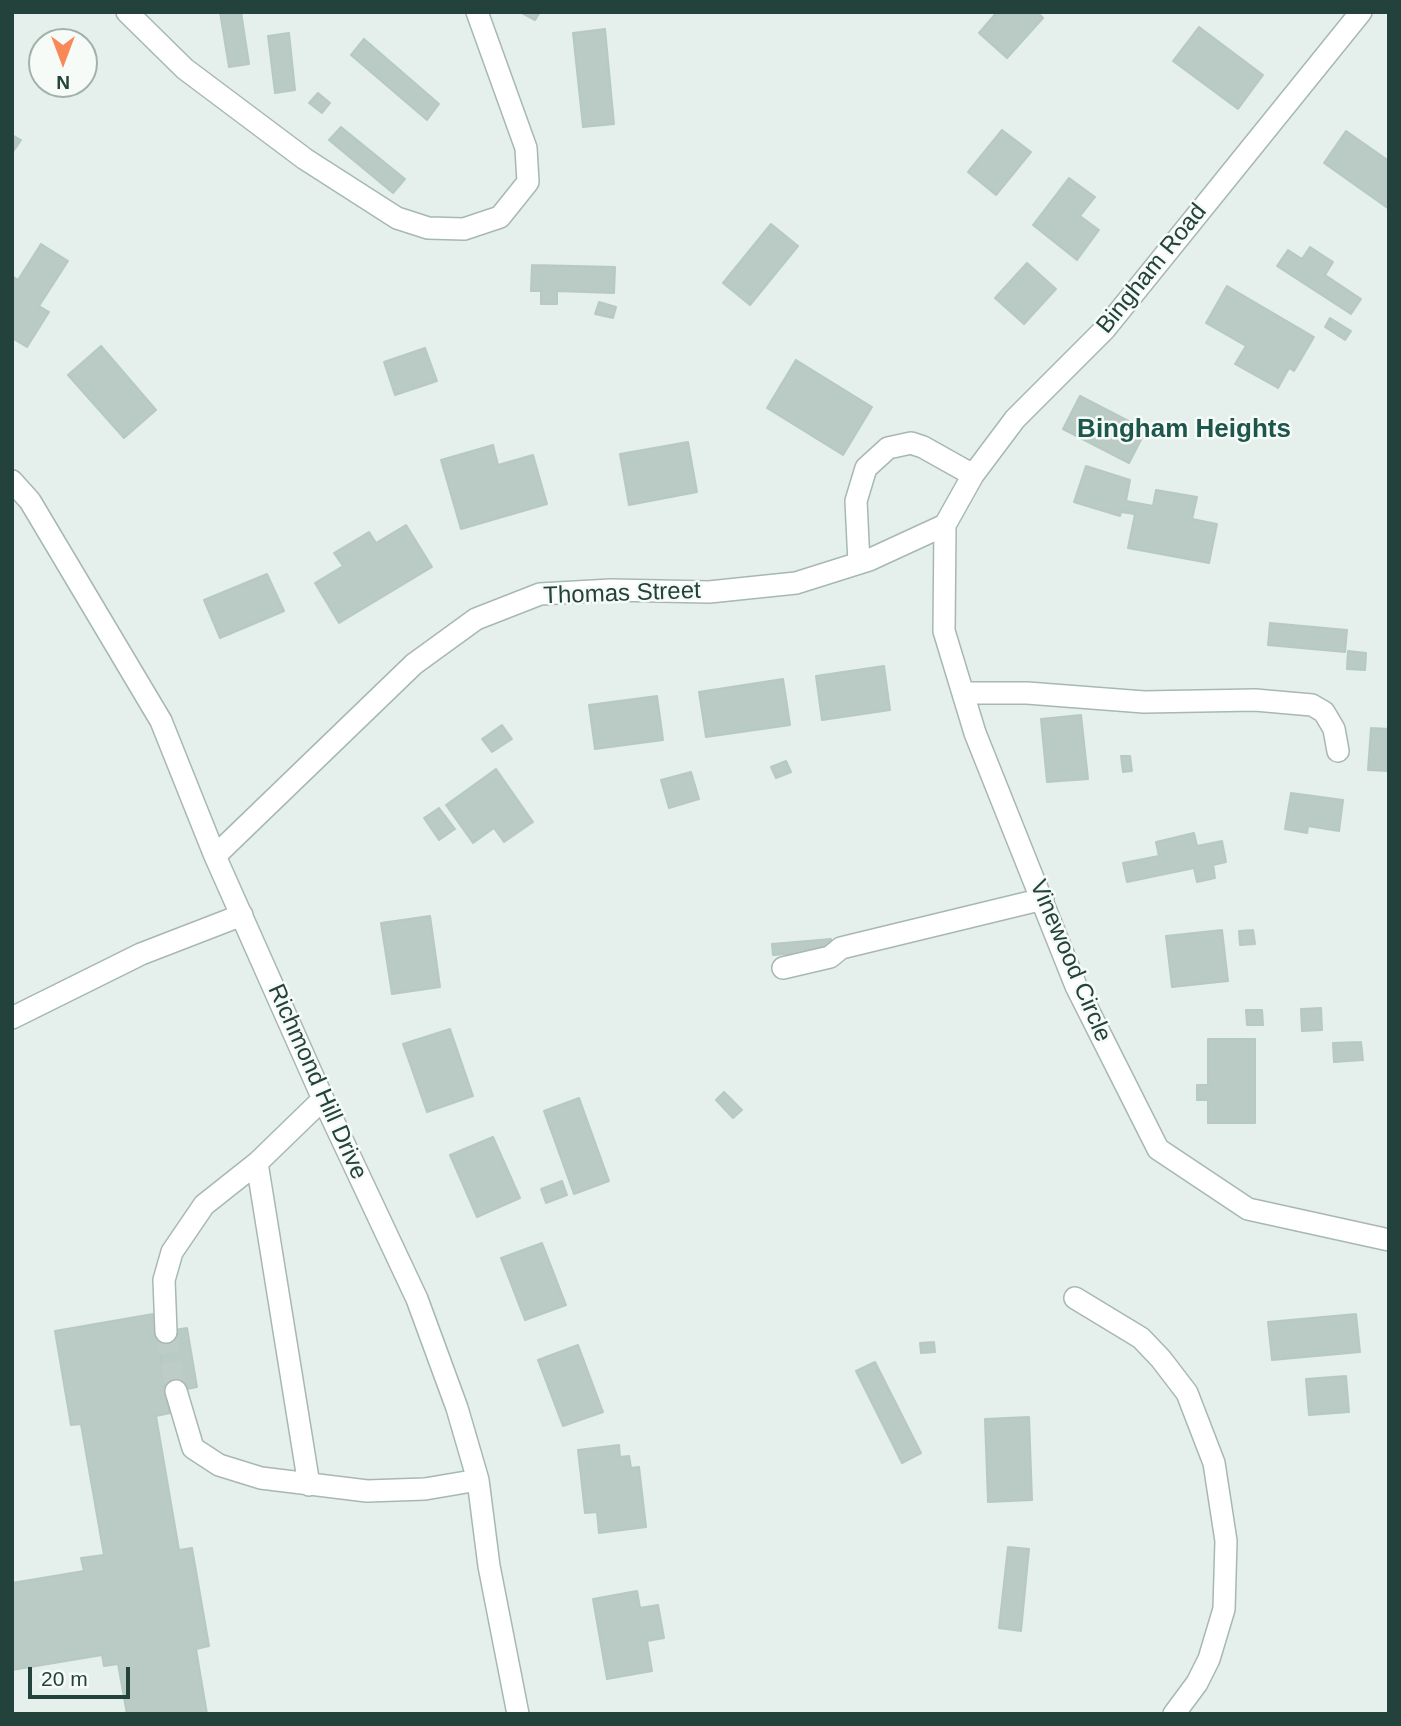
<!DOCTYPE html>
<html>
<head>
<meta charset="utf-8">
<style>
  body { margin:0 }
  #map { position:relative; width:1401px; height:1726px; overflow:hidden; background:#e5efeb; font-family:Helvetica,sans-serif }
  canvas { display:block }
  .frame { position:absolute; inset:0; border:14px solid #22423b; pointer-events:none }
  .north { position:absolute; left:28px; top:28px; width:70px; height:70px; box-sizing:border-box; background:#f6fbf8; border:2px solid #a1b1ac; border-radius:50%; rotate:180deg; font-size:19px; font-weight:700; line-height:28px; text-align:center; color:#22423b }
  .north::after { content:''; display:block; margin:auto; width:24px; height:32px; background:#f98858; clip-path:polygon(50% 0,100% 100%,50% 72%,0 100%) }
  .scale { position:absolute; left:28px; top:1667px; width:102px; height:32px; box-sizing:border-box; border:4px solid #22423b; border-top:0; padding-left:9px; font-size:21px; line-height:24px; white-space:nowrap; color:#22423b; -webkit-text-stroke:5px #f6fbf8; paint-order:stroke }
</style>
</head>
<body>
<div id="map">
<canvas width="1401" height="1726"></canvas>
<div class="frame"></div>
<div class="north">N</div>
<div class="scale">20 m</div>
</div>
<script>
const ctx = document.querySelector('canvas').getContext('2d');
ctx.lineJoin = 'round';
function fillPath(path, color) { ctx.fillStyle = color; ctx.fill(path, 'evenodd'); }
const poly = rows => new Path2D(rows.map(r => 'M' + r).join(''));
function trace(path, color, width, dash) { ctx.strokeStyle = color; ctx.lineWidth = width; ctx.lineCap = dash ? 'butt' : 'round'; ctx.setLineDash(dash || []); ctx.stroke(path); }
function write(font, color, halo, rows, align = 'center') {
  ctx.font = font + ' Helvetica,sans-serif'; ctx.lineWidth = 5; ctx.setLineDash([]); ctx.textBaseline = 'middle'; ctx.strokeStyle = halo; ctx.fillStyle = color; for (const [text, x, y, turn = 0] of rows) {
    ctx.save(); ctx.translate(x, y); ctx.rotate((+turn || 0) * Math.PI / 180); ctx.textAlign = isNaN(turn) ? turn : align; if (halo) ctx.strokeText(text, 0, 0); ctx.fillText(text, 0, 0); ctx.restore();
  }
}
const building = poly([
  [220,12,241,12,249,64,229,67,220,12],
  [520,12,540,12,535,20,520,12],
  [997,12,1037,12,1043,18,1007,58,979,33,997,12],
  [1199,27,1263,75,1238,109,1173,61,1199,27],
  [605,29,614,124,583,127,573,33,605,29],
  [289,33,295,90,275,93,268,36,289,33],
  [364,39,439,104,427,120,351,55,364,39],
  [318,93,330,103,322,113,309,103,318,93],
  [341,127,405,179,393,193,329,140,341,127],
  [1002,130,1031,152,996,195,968,172,1002,130],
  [1346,131,1389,161,1389,209,1324,163,1346,131],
  [12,135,21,140,12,153,12,135],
  [1069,178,1095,197,1080,216,1099,230,1077,260,1033,225,1069,178],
  [771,224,798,246,750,305,723,283,771,224],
  [41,244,68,261,39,306,49,312,27,347,12,338,12,276,18,280,41,244],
  [1310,247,1333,262,1325,275,1361,299,1351,314,1277,266,1288,250,1302,259,1310,247],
  [1027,263,1056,289,1024,324,995,298,1027,263],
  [532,265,615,267,614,293,557,291,557,304,541,304,541,291,531,291,532,265],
  [1227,286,1314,337,1294,371,1289,368,1278,388,1235,364,1246,346,1206,323,1227,286],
  [599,302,616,307,613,318,595,314,599,302],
  [1330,318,1351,331,1345,340,1325,327,1330,318],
  [101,346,156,410,124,438,68,375,101,346],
  [425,348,437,381,395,395,384,362,425,348],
  [796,360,872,407,843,455,767,408,796,360],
  [1080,396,1146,430,1129,463,1063,429,1080,396],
  [688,442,697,492,629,505,620,454,688,442],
  [493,445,498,465,533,455,547,504,461,529,441,460,493,445],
  [1086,466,1130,480,1126,501,1153,506,1156,490,1197,497,1192,519,1217,524,1209,563,1128,548,1135,514,1121,512,1120,516,1074,502,1086,466],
  [406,525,432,567,339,623,315,583,343,566,334,553,369,532,376,543,406,525],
  [267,574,284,611,220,638,204,600,267,574],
  [1270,623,1347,630,1345,652,1268,645,1270,623],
  [1348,651,1366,653,1365,670,1347,669,1348,651],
  [884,666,890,710,822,720,816,676,884,666],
  [783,679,790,725,706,737,699,692,783,679],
  [657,696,663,740,595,749,589,705,657,696],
  [1081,715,1088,779,1047,782,1041,719,1081,715],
  [502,725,512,739,492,752,482,739,502,725],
  [1371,728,1389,729,1389,771,1368,770,1371,728],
  [1121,756,1130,756,1132,771,1123,772,1121,756],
  [786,761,791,772,776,778,771,767,786,761],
  [496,769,533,822,504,842,494,828,473,843,446,805,496,769],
  [691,772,699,799,669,808,661,780,691,772],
  [1291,793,1343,800,1339,831,1308,826,1307,833,1285,829,1291,793],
  [439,808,455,829,439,840,424,818,439,808],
  [1194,833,1197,846,1222,841,1226,862,1213,865,1215,878,1197,882,1194,868,1127,882,1123,863,1159,856,1156,842,1194,833],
  [430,916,440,987,392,994,381,923,430,916],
  [1222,930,1228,981,1172,987,1166,936,1222,930],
  [1253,930,1255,944,1240,945,1239,931,1253,930],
  [831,939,832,951,773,955,772,944,831,939],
  [1321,1008,1322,1030,1302,1031,1301,1009,1321,1008],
  [1246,1010,1262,1010,1263,1025,1247,1025,1246,1010],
  [450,1029,473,1096,427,1112,403,1044,450,1029],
  [1208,1039,1255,1039,1255,1123,1208,1123,1208,1100,1197,1100,1197,1085,1208,1085,1208,1039],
  [1361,1042,1363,1060,1334,1062,1333,1043,1361,1042],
  [724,1092,742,1110,733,1118,716,1100,724,1092],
  [579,1098,609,1181,574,1194,544,1111,579,1098],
  [493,1137,520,1198,477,1217,450,1155,493,1137],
  [562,1181,567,1195,546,1203,541,1189,562,1181],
  [542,1243,566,1305,525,1320,501,1258,542,1243],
  [153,1314,170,1413,156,1416,179,1550,192,1548,209,1646,196,1649,207,1714,127,1714,118,1664,104,1666,102,1655,12,1670,12,1583,84,1571,81,1558,104,1555,81,1424,71,1425,55,1331,153,1314],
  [1356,1314,1360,1352,1272,1360,1268,1322,1356,1314],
  [187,1328,197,1387,167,1393,156,1333,187,1328],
  [934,1342,935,1352,921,1353,920,1343,934,1342],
  [578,1345,603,1412,563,1426,538,1360,578,1345],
  [875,1362,921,1453,902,1463,856,1371,875,1362],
  [1346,1376,1349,1412,1309,1415,1306,1379,1346,1376],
  [1029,1417,1032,1500,988,1502,985,1419,1029,1417],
  [619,1445,620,1457,629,1456,631,1468,639,1467,646,1527,599,1533,597,1512,585,1513,578,1450,619,1445],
  [1008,1547,1029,1549,1021,1631,999,1628,1008,1547],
  [637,1591,640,1608,658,1605,664,1638,647,1641,652,1671,607,1679,593,1599,637,1591]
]);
const minorTunnel = poly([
  [166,1332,176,1391]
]);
const minor = poly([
  [127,12,185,69,305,159,397,218,428,228,464,229,500,217,528,182,526,148,477,12],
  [1361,12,1105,329,1015,419,973,475,945,525,944,631,975,733,1076,986,1158,1149,1248,1209,1389,1240],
  [12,481,30,501,161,721,215,856,323,1099,417,1299,457,1408,478,1480,489,1566,518,1714],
  [859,563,856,501,866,468,888,448,911,443,923,447,973,475],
  [963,693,1027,693,1144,702,1255,700,1312,705,1324,712,1334,729,1338,751],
  [215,856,414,664,476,619,540,594,611,590,709,592,796,583,869,560,945,525],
  [783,968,830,957,841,948,1043,899],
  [12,1018,141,954,242,915],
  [257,1163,309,1485],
  [1075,1298,1141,1338,1161,1359,1187,1393,1214,1463,1226,1541,1224,1609,1209,1659,1197,1683,1174,1714],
  [166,1332,164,1280,172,1252,204,1205,257,1163,323,1099],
  [176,1391,193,1448,219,1465,261,1478,367,1491,425,1489,478,1480]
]);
const streetNames = [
  ["Bingham Road",1152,269,-51],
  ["Thomas Street",622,594,-2],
  ["Vinewood Circle",1070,961,67],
  ["Richmond Hill Drive",317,1082,66]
];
const neighbourhoodNames = [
  ["Bingham Heights",1184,430]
];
fillPath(building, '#bacac4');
trace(building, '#b6c9c2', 2);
trace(minorTunnel, '#beccc8', 21, [21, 10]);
trace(minor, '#a7b8b3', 24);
trace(minor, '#fff', 21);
write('24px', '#22423b', '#f6fbf8', streetNames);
write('bold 26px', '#1d564b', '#f6fbf8', neighbourhoodNames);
</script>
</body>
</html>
